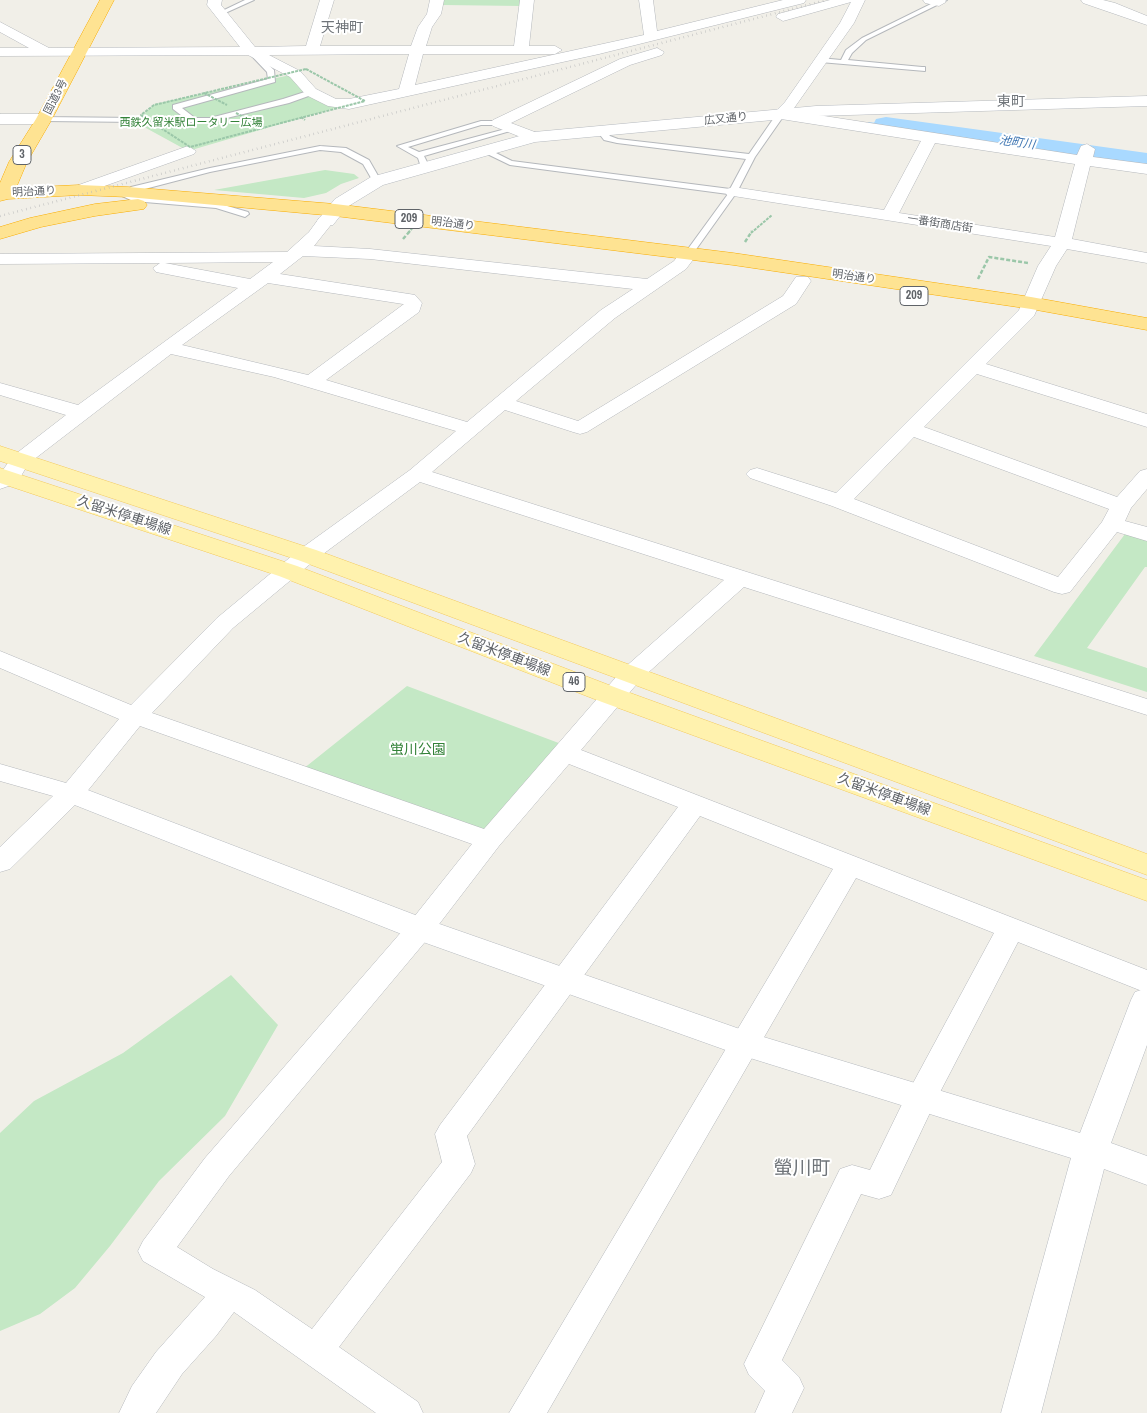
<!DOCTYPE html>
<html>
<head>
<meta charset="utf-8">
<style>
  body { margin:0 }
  canvas { display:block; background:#f1efe8 }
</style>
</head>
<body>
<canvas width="1147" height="1413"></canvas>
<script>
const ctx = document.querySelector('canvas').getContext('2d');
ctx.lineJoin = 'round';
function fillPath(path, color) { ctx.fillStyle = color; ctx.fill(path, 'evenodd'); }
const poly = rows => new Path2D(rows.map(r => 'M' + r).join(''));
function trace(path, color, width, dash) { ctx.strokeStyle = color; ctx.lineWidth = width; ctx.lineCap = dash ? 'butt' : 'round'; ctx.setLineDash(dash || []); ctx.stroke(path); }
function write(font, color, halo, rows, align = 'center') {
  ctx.font = font + ' "Archivo Narrow","Noto Sans JP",sans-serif'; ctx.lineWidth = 4; ctx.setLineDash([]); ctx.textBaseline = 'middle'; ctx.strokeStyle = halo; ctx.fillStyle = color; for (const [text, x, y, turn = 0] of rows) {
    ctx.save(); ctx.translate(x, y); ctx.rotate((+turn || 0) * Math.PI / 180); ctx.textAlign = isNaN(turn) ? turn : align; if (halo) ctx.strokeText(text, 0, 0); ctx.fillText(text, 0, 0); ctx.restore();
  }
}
const green = poly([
  [443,0,523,0,522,6,442,5],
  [295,74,311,92,349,104,188,151,135,122,155,104],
  [325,170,354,174,359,178,341,184,326,193,304,198,214,190],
  [1125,534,1147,541,1147,567,1145,567,1087,648,1147,668,1147,692,1034,656],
  [407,686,564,745,487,833,303,769],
  [231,975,278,1025,225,1116,159,1181,110,1246,75,1288,40,1314,0,1331,0,1133,34,1101,123,1053]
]);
const stream = poly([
  [868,122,886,124,888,125,886,126,870,124,868,123,868,122]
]);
const river = poly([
  [886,117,1147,153,1147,169,876,131,873,125,876,119,886,117]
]);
const pathFar1 = poly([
  [301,117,305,120],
  [751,233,772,215]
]);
const path = poly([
  [745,242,752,231],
  [978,279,989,257,1028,263]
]);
const lane = poly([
  [245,0,254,0,223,14,218,13,245,0],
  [939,0,947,0,866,40,852,53,848,60,922,67,925,67,925,71,820,62,816,60,820,58,841,60,846,50,862,38,939,0],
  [251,49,274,70,275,82,182,108,195,118,210,118,283,99,311,90,314,90,314,94,289,103,210,122,190,122,173,109,173,105,268,79,267,72,247,51,251,49],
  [778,112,785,114,755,157,737,192,692,255,689,256,685,253,728,194,510,165,479,150,486,148,512,161,730,189,746,159,617,143,604,140,597,131,604,129,610,136,618,139,749,154,778,112],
  [41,117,139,118,143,120,139,122,44,121,40,119,41,117],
  [481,121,498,121,502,123,498,125,481,125,408,147,419,152,513,127,517,129,424,156,428,164,420,170,416,168,420,164,418,158,397,146,481,121],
  [320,146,346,148,369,160,381,181,374,183,363,164,341,152,320,150,210,172,137,191,130,195,217,203,248,212,249,214,245,217,216,208,133,201,120,195,131,187,210,168,320,146]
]);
const street = poly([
  [208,0,222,0,221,5,255,47,306,46,320,0,334,0,320,46,411,46,418,27,427,14,430,0,444,0,441,14,432,27,426,46,514,46,520,0,534,0,529,46,555,46,562,50,555,54,423,54,415,85,644,35,639,0,653,0,657,31,783,0,806,0,804,3,599,54,349,109,328,106,306,95,290,77,248,55,0,56,0,48,29,48,0,32,0,22,49,48,240,47,207,5,208,0],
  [409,54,399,89,349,99,336,99,316,89,300,71,269,55,409,54],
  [830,0,865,0,854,23,792,111,1077,155,1081,146,1087,144,1095,149,1093,157,1147,164,1147,174,1090,166,1072,239,1147,253,1147,263,1067,249,1056,266,1034,316,986,364,1147,414,1147,427,977,374,924,427,1117,497,1140,471,1147,469,1147,489,1131,508,1125,521,1147,527,1147,541,1117,532,1070,592,1062,594,1054,592,832,506,750,478,746,474,750,470,757,468,836,493,1019,310,1038,266,1051,246,727,195,725,192,727,189,733,187,884,210,921,141,781,119,773,114,785,102,840,23,851,2,783,21,776,17,778,14,830,0],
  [935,143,1075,164,1055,237,899,213,935,143],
  [914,437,1109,509,1102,522,1058,577,854,499,914,437],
  [923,0,944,0,946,2,939,6,925,3,923,0],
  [1081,0,1103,0,1115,3,1147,16,1147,25,1083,3,1081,0],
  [657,48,664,52,662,55,630,65,511,123,540,134,542,137,540,140,528,140,493,126,490,123,493,120,620,59,657,48],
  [0,114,44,114,52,119,44,124,0,124,0,114],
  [188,146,196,151,194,154,85,193,73,193,71,190,73,187,188,146],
  [326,216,332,217,334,221,314,246,370,249,647,279,674,261,683,249,695,249,698,253,686,269,615,318,516,401,578,421,783,296,796,277,808,277,811,281,796,304,587,432,580,434,573,432,505,410,432,472,1147,699,1147,715,744,587,641,679,581,750,1147,970,1147,993,1018,942,937,1098,891,1195,879,1199,861,1194,782,1360,799,1377,804,1388,792,1413,755,1413,765,1391,749,1375,744,1364,840,1169,852,1165,870,1170,905,1098,994,933,856,878,547,1413,509,1413,833,869,700,816,467,1136,475,1164,471,1173,339,1347,418,1402,423,1413,376,1413,234,1312,216,1336,182,1374,156,1413,119,1413,132,1386,156,1352,205,1297,143,1261,138,1251,143,1241,205,1158,410,922,472,844,140,726,81,799,10,869,0,872,0,847,53,796,0,781,0,764,66,783,119,719,0,668,0,651,131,705,217,618,299,550,410,470,456,431,274,377,171,354,28,464,17,483,0,489,0,474,13,456,66,415,0,395,0,383,78,405,238,288,156,272,153,268,160,263,0,264,0,254,287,252,309,232,320,217,326,216],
  [303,256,370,259,633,289,601,310,467,422,326,380,419,312,422,303,415,295,409,294,280,274,303,256],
  [273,262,250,279,165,263,273,262],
  [268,283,403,304,404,304,308,375,182,345,268,283],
  [420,482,724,580,623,669,484,829,152,713,233,628,315,560,420,482],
  [569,764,678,807,440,1125,435,1134,442,1162,312,1329,255,1290,213,1269,177,1247,229,1176,430,936,499,846,569,764]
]);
const secondary = poly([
  [1147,96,1147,106,816,116,535,142,383,185,347,207,333,225,319,225,317,221,335,199,371,177,534,132,816,106,1147,96],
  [72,784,431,921,757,1035,1080,1133,1131,1000,1135,992,1147,988,1147,1045,1111,1143,1147,1156,1147,1185,1104,1169,1041,1413,1001,1413,1071,1158,734,1053,409,937,62,800,57,793,62,786,72,784]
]);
const primary = poly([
  [0,446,316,550,1147,854,1147,875,298,560,0,461,0,446],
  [0,468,297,566,622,690,1147,880,1147,901,602,702,279,576,0,483,0,468]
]);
const highway = poly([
  [100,0,114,0,52,119,27,162,16,188,79,185,128,187,335,204,733,253,1031,297,1147,318,1147,330,1031,309,733,265,335,216,128,197,79,195,8,199,0,201,0,183,9,162,36,119,100,0],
  [138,199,144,201,147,205,144,209,95,216,41,227,0,239,0,227,30,218,95,204,138,199]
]);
const rail = poly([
  [0,216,826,0]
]);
const pathBridgeFar1 = poly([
  [306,69,365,101,190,147,141,115,154,105,306,69],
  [204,93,227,105],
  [236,113,262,127],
  [408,233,423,216]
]);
const pathBridge = poly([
  [403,239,410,231]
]);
const farStreetnames = [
  ["国道3号",56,97,-63],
  ["広又通り",726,119,-6],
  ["明治通り",34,192,-3],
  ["明治通り",453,224,7],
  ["一番街商店街",940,224,9],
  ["明治通り",854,277,8]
];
const farParknames = [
  ["西鉄久留米駅ロータリー広場",191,123]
];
const farWaternames = [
  ["池町川",1017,143,8]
];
const shields = [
  [22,155,18],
  [409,219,28],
  [914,296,28],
  [574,682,22]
];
const shieldNames = [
  ["3",22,155],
  ["209",409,219],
  ["209",914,296],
  ["46",574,682]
];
const farQuarternames = [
  ["天神町",342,28],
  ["東町",1011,102]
];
const streetNames = [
  ["久留米停車場線",124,516,18],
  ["久留米停車場線",504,655,21],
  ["久留米停車場線",884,795,20]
];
const parkNames = [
  ["蛍川公園",418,750]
];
const nearQuarternames = [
  ["螢川町",802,1169]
];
fillPath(green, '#c4e8c5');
fillPath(stream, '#a9d9ff');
fillPath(river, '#a9d9ff');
trace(lane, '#b5b8bc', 2);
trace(street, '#b5b8bc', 1);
trace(secondary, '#b6babf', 1);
trace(primary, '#f3ca5f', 1);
trace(highway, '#f8ac00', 1);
trace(pathFar1, '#9bc7a9', 2, [3, 1]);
trace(path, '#9bc7a9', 2.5, [4, 2]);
fillPath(lane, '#fff');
fillPath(street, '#fff');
fillPath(secondary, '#fff');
fillPath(primary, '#fff2ae');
fillPath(highway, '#fee392');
trace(rail, '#b6b7b8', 2.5, [0.5, 4]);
trace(pathBridgeFar1, '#9bc7a9', 2, [3, 1]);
trace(pathBridge, '#9bc7a9', 2.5, [4, 2]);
write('11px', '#5f6368', '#fff', farStreetnames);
write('11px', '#338238', '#fff', farParknames);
write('italic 12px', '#4379b4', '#fff', farWaternames);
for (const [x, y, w] of shields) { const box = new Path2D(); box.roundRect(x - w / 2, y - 9.5, w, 19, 4); ctx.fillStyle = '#fff'; ctx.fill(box); trace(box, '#5f6368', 1); }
write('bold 12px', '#5f6368', null, shieldNames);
write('14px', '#70757a', '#fff', farQuarternames);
write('14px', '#5f6368', '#fff', streetNames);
write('14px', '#338238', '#fff', parkNames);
write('19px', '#70757a', '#fff', nearQuarternames);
</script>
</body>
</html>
